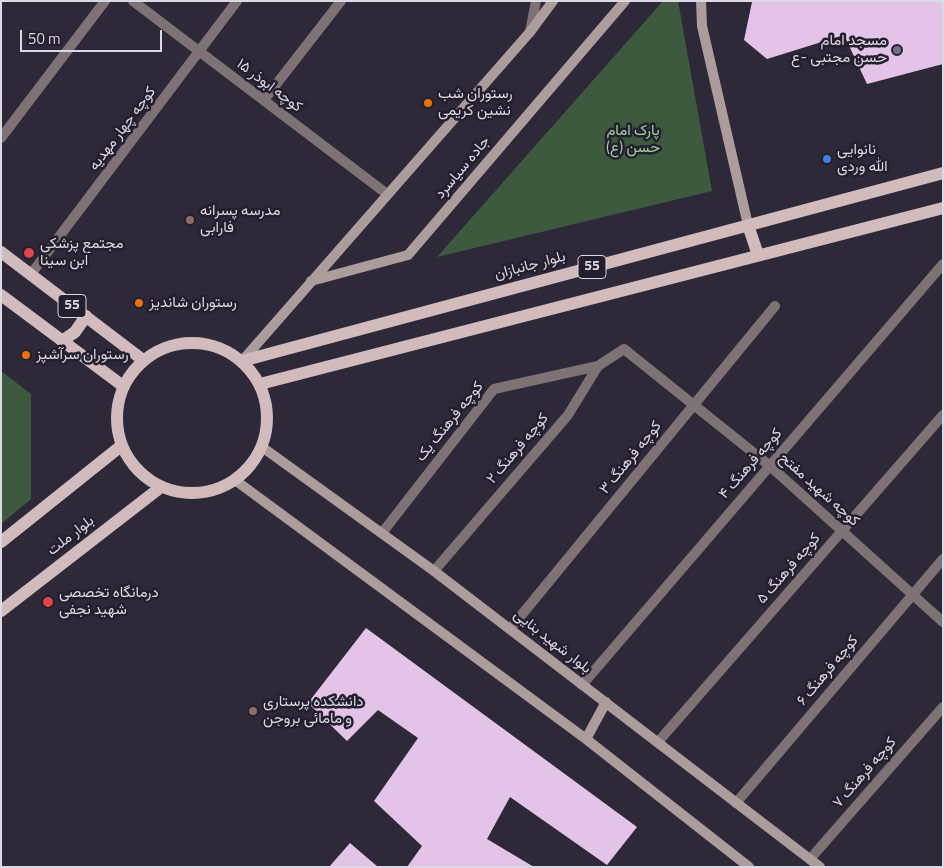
<!DOCTYPE html>
<html>
<head>
<meta charset="utf-8">
<style>
  body { margin:0 }
  #map { position:relative; width:944px; height:868px; overflow:hidden; background:#2d2939; font-family:"Titillium Web",sans-serif }
  canvas { display:block }
  .frame { position:absolute; inset:0; border:2px solid #dbd9e3; pointer-events:none }
  .scale { position:absolute; left:20px; top:30px; width:142px; height:22px; box-sizing:border-box; border:2px solid #dbd9e3; border-top:0; padding-left:6px; font-size:15px; line-height:18px; white-space:nowrap; color:#dbd9e3; -webkit-text-stroke:4px #241f2f; paint-order:stroke }
</style>
</head>
<body>
<div id="map">
<canvas width="944" height="868"></canvas>
<div class="frame"></div>
<div class="scale">50 m</div>
</div>
<script>
const ctx = document.querySelector('canvas').getContext('2d');
ctx.lineJoin = 'round';
function fillPath(path, color) { ctx.fillStyle = color; ctx.fill(path, 'evenodd'); }
const poly = rows => new Path2D(rows.map(r => 'M' + r).join(''));
function trace(path, color, width, dash) { ctx.strokeStyle = color; ctx.lineWidth = width; ctx.lineCap = dash ? 'butt' : 'round'; ctx.setLineDash(dash || []); ctx.stroke(path); }
function write(font, color, halo, rows, align = 'center') {
  ctx.font = font + ' "Titillium Web",Vazirmatn,sans-serif'; ctx.lineWidth = 5; ctx.setLineDash([]); ctx.textBaseline = 'middle'; ctx.strokeStyle = halo; ctx.fillStyle = color; for (const [text, x, y, turn = 0] of rows) {
    ctx.save(); ctx.translate(x, y); ctx.rotate((+turn || 0) * Math.PI / 180); ctx.textAlign = isNaN(turn) ? turn : align; if (halo) ctx.strokeText(text, 0, 0); ctx.fillText(text, 0, 0); ctx.restore();
  }
}
const green = poly([
  [663,1,678,1,712,191,437,257],
  [1,371,31,394,31,499,1,524]
]);
const building = poly([
  [756,1,943,1,943,64,867,84,844,35,767,59,744,40,752,2],
  [366,628,637,827,607,865,510,797,487,839,534,867,407,867,422,846,374,801,418,738,378,710,347,741,308,703],
  [350,843,378,867,329,867]
]);
const minor = poly([
  [530,32,536,1],
  [264,100,341,1],
  [1,138,105,1],
  [31,274,237,1],
  [382,533,494,389,598,366],
  [434,571,568,415,598,366,624,349,770,466,943,622],
  [510,629,775,306],
  [582,685,943,264],
  [658,742,943,415],
  [736,803,943,559],
  [810,859,943,707]
]);
const tertiary = poly([
  [133,1,387,194]
]);
const secondary = poly([
  [701,1,702,26,748,225],
  [311,281,408,255,625,1],
  [242,361,530,32,553,1],
  [262,447,434,571,820,867],
  [235,480,586,739,749,867],
  [586,739,606,702]
]);
const primary = poly([
  [748,225,758,255],
  [1,252,143,360],
  [1,295,123,386],
  [62,341,75,332,86,316],
  '117 418a75 75 0 1 1 150 0a75 75 0 1 1-150 0Z',
  [242,361,943,173],
  [260,384,943,208],
  [1,542,121,446],
  [1,611,161,487]
]);
const markers = [
  [897,50,5,"#6b7280"],
  [428,103,5,"#e8710a"],
  [827,159,5,"#3f7fe0"],
  [190,220,5,"#8d6e63"],
  [29,253,6,"#e0444e"],
  [139,303,5,"#e8710a"],
  [26,355,5,"#e8710a"],
  [48,602,6,"#e0444e"],
  [253,711,5,"#8d6e63"]
];
const shields = [
  [592,267,28],
  [72,306,28]
];
const shieldNames = [
  ["55",592,267],
  ["55",72,306]
];
const poiNames = [
  ["مسجد امام",887,41,"right"],
  ["حسن مجتبی -ع",887,58,"right"],
  ["رستوران شب",438,94],
  ["نشین کریمی",438,111],
  ["نانوایی",837,150],
  ["الله وردی",837,167],
  ["مدرسه پسرانه",200,211],
  ["فارابی",200,228],
  ["مجتمع پزشکی",40,244],
  ["ابن سینا",40,261],
  ["رستوران شاندیز",149,303],
  ["رستوران سرآشپز",36,355],
  ["درمانگاه تخصصی",59,593],
  ["شهید نجفی",59,610],
  ["دانشکده پرستاری",263,702],
  ["و مامائی بروجن",263,719]
];
const streetNames = [
  ["کوچه ابوذر ۱۵",269,86,37],
  ["کوچه چهار مهدیه",123,129,-53],
  ["جاده سیاسرد",463,168,-50],
  ["بلوار جانبازان",530,266,-15],
  ["کوچه فرهنگ یک",450,422,-51],
  ["کوچه فرهنگ ۲",518,449,-50],
  ["کوچه فرهنگ ۳",631,458,-51],
  ["کوچه فرهنگ ۴",751,464,-49],
  ["کوچه شهید مفتح",819,490,42],
  ["بلوار ملت",71,536,-38],
  ["کوچه فرهنگ ۵",789,569,-49],
  ["بلوار شهید بنایی",552,642,38],
  ["کوچه فرهنگ ۶",828,671,-50],
  ["کوچه فرهنگ ۷",865,773,-49]
];
const parkNames = [
  ["پارک امام",633,131],
  ["حسن (ع)",633,148]
];
fillPath(green, '#3e5a3e');
fillPath(building, '#e3c4e8');
trace(minor, '#7e7374', 10);
trace(tertiary, '#7e7374', 10);
trace(secondary, '#ad9c9c', 10);
trace(primary, '#d1bbbc', 12);
for (const [x, y, r, color] of markers) { const dot = new Path2D(); dot.arc(x, y, r, 0, 2 * Math.PI); ctx.fillStyle = color; ctx.fill(dot); trace(dot, '#241f2f', 2); }
for (const [x, y, w] of shields) { const box = new Path2D(); box.roundRect(x - w / 2, y - 11.5, w, 23, 4); ctx.fillStyle = '#241f2f'; ctx.fill(box); trace(box, '#dbd9e3', 1); }
write('bold 14px', '#dbd9e3', null, shieldNames);
write('15px', '#dbd9e3', '#241f2f', poiNames, 'left');
write('15px', '#dbd9e3', '#241f2f', streetNames);
write('15px', '#9fd39f', '#241f2f', parkNames);
</script>
</body>
</html>
